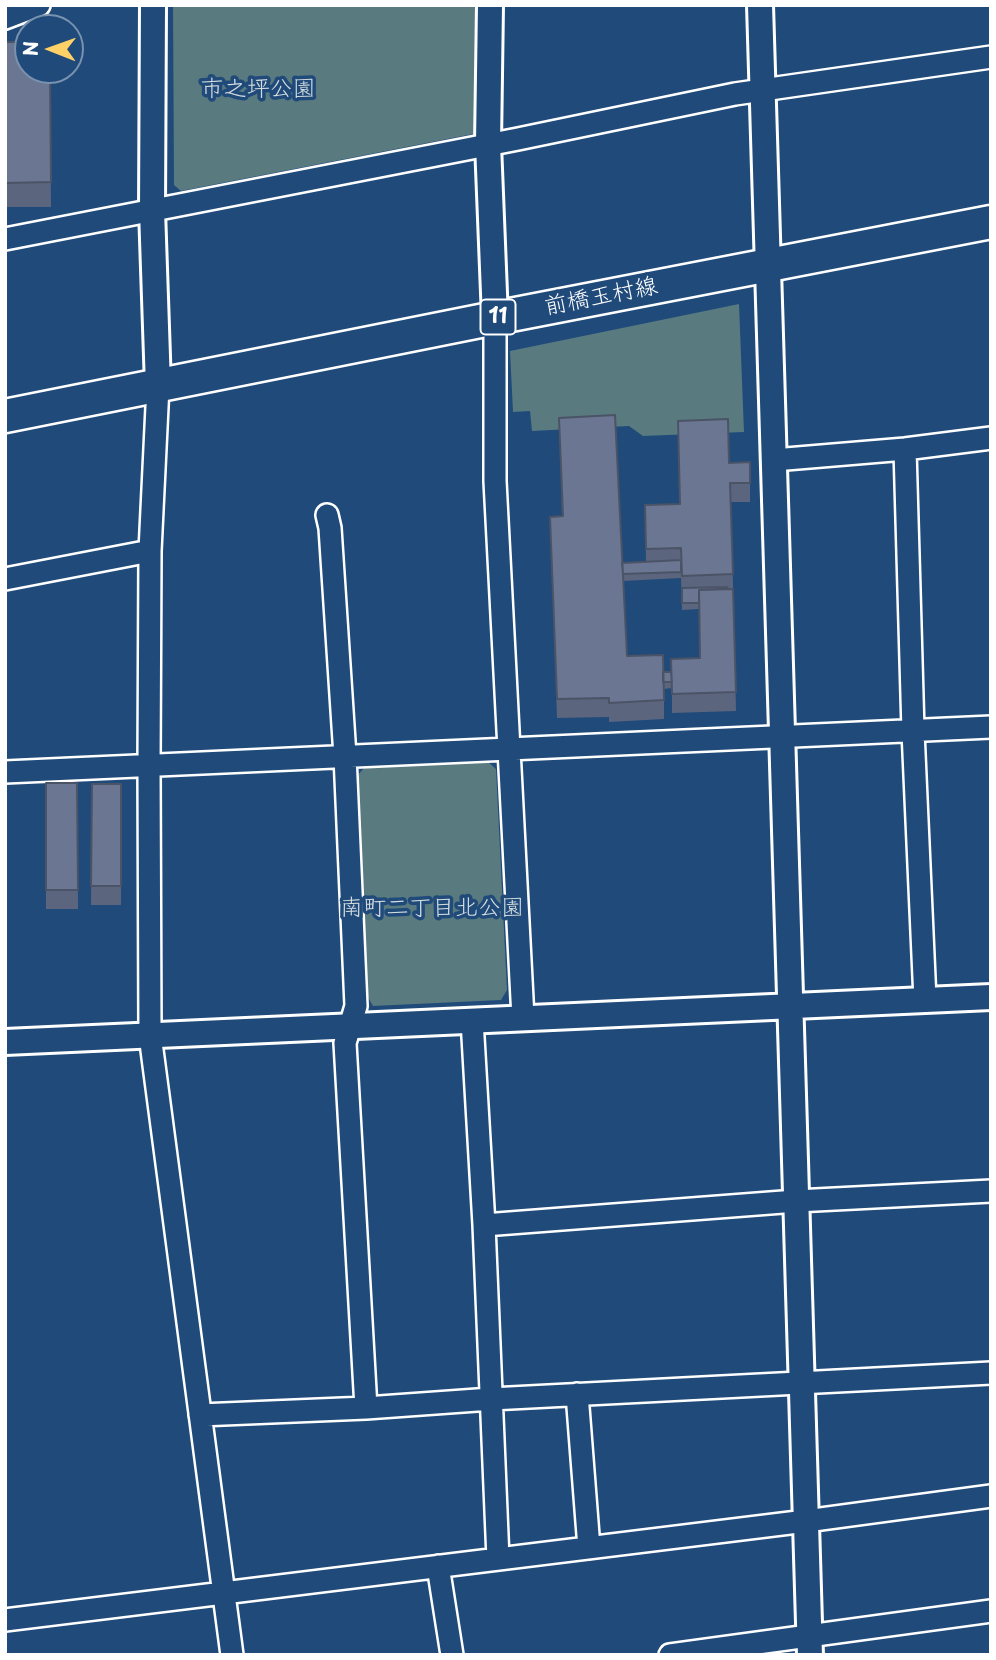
<!DOCTYPE html>
<html>
<head>
<meta charset="utf-8">
<style>
  body { margin:0 }
  #map { position:relative; width:996px; height:1660px; overflow:hidden; background:#1f4a7a; font-family:"Playpen Sans",sans-serif }
  canvas { display:block }
  .frame { position:absolute; inset:0; border:7px solid #fff; pointer-events:none }
  .north { position:absolute; left:14px; top:14px; width:70px; height:70px; box-sizing:border-box; background:#1f4a7a; border:2px solid #7992af; border-radius:50%; rotate:271deg; font-size:19px; font-weight:700; line-height:28px; text-align:center; color:#fff }
  .north::after { content:''; display:block; margin:auto; width:24px; height:32px; background:#ffd166; clip-path:polygon(50% 0,100% 100%,50% 72%,0 100%) }
</style>
</head>
<body>
<div id="map">
<canvas width="996" height="1660"></canvas>
<div class="frame"></div>
<div class="north">N</div>
</div>
<script>
const ctx = document.querySelector('canvas').getContext('2d');
ctx.lineJoin = 'round';
function fillPath(path, color) { ctx.fillStyle = color; ctx.fill(path, 'evenodd'); }
const poly = rows => new Path2D(rows.map(r => 'M' + r).join(''));
function trace(path, color, width, dash) { ctx.strokeStyle = color; ctx.lineWidth = width; ctx.lineCap = dash ? 'butt' : 'round'; ctx.setLineDash(dash || []); ctx.stroke(path); }
function write(font, color, halo, rows, align = 'center') {
  ctx.font = font + ' "Playpen Sans","Klee One",sans-serif'; ctx.lineWidth = 7; ctx.setLineDash([]); ctx.textBaseline = 'middle'; ctx.strokeStyle = halo; ctx.fillStyle = color; for (const [text, x, y, turn = 0] of rows) {
    ctx.save(); ctx.translate(x, y); ctx.rotate((+turn || 0) * Math.PI / 180); ctx.textAlign = isNaN(turn) ? turn : align; if (halo) ctx.strokeText(text, 0, 0); ctx.fillText(text, 0, 0); ctx.restore();
  }
}
const green = poly([
  [173,5,480,5,479,124,473,134,181,191,174,185],
  [739,304,744,432,643,436,629,426,532,431,530,411,513,412,510,351],
  [486,760,496,769,507,990,501,1000,373,1006,366,994,356,777,365,767]
]);
const minor = poly([
  [5,18,39,5],
  [5,239,518,139,735,94,991,57],
  [495,318,495,481,523,1018],
  [158,386,150,551,149,766,150,1035,232,1655],
  [905,449,913,731,925,1000],
  [774,460,905,449,991,438],
  [327,515,330,528,345,756,356,1006,345,1043,366,1408],
  [5,579,150,551],
  [5,772,991,727],
  [472,1020,484,1225,498,1559],
  [484,1225,796,1201,991,1191],
  [577,1394,589,1548],
  [200,1415,366,1408,491,1399,991,1373],
  [438,1566,452,1655],
  [5,1620,806,1521,991,1496],
  [670,1655,991,1611]
]);
const tertiary = poly([
  [153,5,152,210,158,386],
  [490,5,488,144,495,318],
  [760,5,810,1655],
  [5,1042,991,997]
]);
const primary = poly([
  [5,416,495,318,991,222]
]);
const wall = poly([
  [5,42,50,70,51,207,5,207],
  [559,418,622,563,646,562,645,505,680,504,678,421,729,463,750,462,750,502,731,502,736,711,672,713,672,688,664,689,664,719,609,722,609,717,557,718,550,517,562,517],
  [681,578,682,610,699,609,700,658,671,672,663,672,627,656,623,581],
  [46,783,77,783,78,909,46,909],
  [92,784,121,784,121,905,91,905]
]);
const building = poly([
  [5,42,28,42,28,70,50,70,51,182,5,183,5,42],
  [615,415,627,656,663,655,664,700,609,703,609,698,557,699,550,517,563,516,559,418,615,415],
  [728,419,729,463,750,462,750,483,730,483,733,574,682,576,681,548,646,549,645,505,680,504,678,421,728,419],
  [681,560,681,572,623,574,622,563,681,560],
  [727,587,728,589,699,590,699,603,682,603,682,588,727,587],
  [733,589,736,692,672,694,671,659,700,658,699,590,733,589],
  [663,672,671,672,672,682,663,682,663,672],
  [46,783,77,783,78,890,46,890,46,783],
  [92,784,121,784,121,886,91,886,92,784]
]);
const shields = [
  [498,317,35]
];
const shieldNames = [
  ["11",498,317]
];
const parkNames = [
  ["市之坪公園",258,90],
  ["南町二丁目北公園",432,909]
];
const streetNames = [
  ["前橋玉村線",601,297,-11]
];
fillPath(green, '#597a7f');
trace(minor, '#fff', 26);
trace(tertiary, '#fff', 30);
trace(primary, '#fff', 37);
trace(minor, '#1f4a7a', 21);
trace(tertiary, '#1f4a7a', 24);
trace(primary, '#1f4a7a', 32);
fillPath(wall, '#5c657e');
fillPath(building, '#6b7692');
trace(building, '#4b5366', 2);
for (const [x, y, w] of shields) { const box = new Path2D(); box.roundRect(x - w / 2, y - 17.5, w, 35, 5); ctx.fillStyle = '#1f4a7a'; ctx.fill(box); trace(box, '#fff', 2); }
write('bold 21px', '#fff', null, shieldNames);
write('23px', '#d6dedf', '#1f4a7a', parkNames);
write('23px', '#fff', '#1f4a7a', streetNames);
</script>
</body>
</html>
